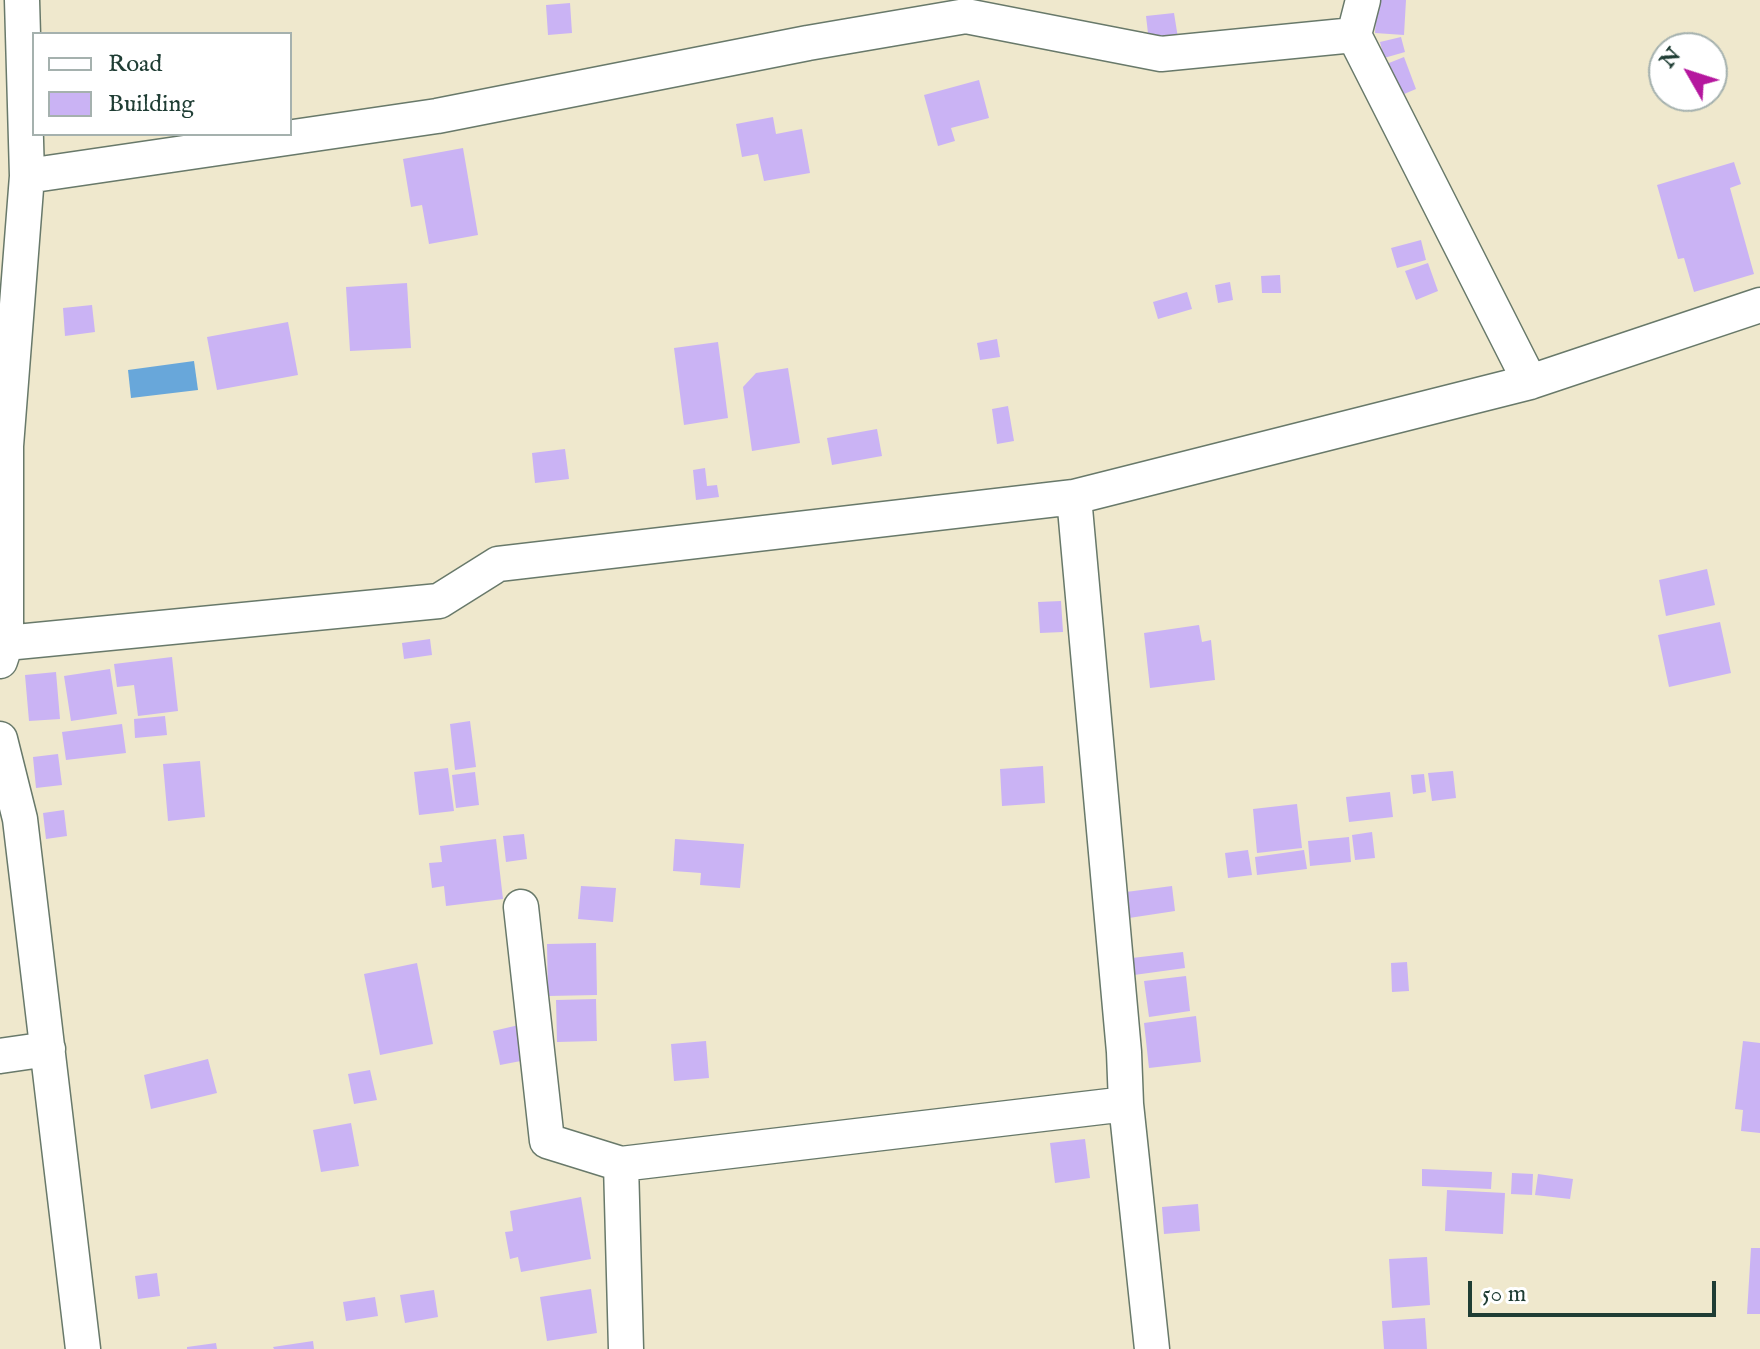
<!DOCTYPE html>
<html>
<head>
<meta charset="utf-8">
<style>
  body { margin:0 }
  #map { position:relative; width:1760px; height:1349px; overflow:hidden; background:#efe8cd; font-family:"IM FELL English",serif }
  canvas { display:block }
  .legend { position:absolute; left:32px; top:32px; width:260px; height:104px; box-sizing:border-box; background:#fff; border:2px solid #a5b1ae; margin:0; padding:10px 14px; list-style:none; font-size:24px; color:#1f3d34 }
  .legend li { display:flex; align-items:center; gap:16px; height:40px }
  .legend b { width:40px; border:2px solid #a5b1ae }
  .north { position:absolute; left:1648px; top:32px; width:80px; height:80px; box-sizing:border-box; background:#fff; border:2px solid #a5b1ae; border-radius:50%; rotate:309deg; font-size:22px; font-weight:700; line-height:32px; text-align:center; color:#1f3d34 }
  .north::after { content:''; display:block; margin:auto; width:28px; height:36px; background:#b5179e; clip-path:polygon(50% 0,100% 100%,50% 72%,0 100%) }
  .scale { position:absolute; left:1468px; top:1281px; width:248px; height:36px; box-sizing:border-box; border:4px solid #1f3d34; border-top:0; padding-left:10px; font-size:24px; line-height:28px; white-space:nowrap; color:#1f3d34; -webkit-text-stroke:6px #fff; paint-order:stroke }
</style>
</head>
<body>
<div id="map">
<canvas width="1760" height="1349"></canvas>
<ul class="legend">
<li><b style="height:10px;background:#fff"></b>Road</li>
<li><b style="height:22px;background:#cab3f4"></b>Building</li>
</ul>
<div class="north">N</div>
<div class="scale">50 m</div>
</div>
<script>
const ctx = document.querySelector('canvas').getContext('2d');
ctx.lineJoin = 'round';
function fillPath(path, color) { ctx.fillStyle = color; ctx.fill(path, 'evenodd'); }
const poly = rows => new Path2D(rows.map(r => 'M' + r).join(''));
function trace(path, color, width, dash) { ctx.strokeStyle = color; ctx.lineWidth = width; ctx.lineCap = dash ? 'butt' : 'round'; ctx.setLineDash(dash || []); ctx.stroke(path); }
const water = poly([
  [194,361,198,390,131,398,128,370]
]);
const building = poly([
  [1377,0,1406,0,1404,35,1375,33],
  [570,3,572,33,548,35,546,5],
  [1174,13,1178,38,1149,42,1146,16],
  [1401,37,1405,52,1384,58,1380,42],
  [1404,57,1416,89,1397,97,1384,65],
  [979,80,989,118,951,128,955,141,938,146,924,95],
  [773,117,776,134,802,129,810,173,764,181,758,154,742,157,736,124],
  [463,148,478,235,429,244,422,205,411,207,403,159],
  [1734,162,1741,184,1730,188,1754,274,1694,292,1684,258,1678,259,1657,185],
  [1421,240,1426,260,1397,268,1391,248],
  [1428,263,1438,291,1416,300,1405,271],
  [1280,275,1281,293,1262,293,1261,276],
  [1230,282,1233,300,1218,303,1215,285],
  [407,283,411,348,350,351,346,287],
  [1187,292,1192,309,1158,319,1153,302],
  [92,305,95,332,65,336,63,308],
  [288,322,298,375,217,390,207,337],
  [997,339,1000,357,980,360,977,343],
  [718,342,728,418,684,425,674,348],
  [788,368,800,443,752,451,743,387,756,373],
  [1008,406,1014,441,997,444,992,409],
  [877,429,882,456,832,465,827,438],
  [565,449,569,479,535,483,532,453],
  [705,468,707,486,717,485,719,497,696,500,693,470],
  [1707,569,1715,605,1666,616,1659,580],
  [1061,601,1063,632,1040,633,1038,602],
  [1720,622,1731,673,1669,687,1658,635],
  [1199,625,1202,642,1211,640,1215,680,1150,688,1144,633],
  [430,639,432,655,404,659,402,643],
  [172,657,178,711,138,716,134,685,117,687,114,664],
  [110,669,117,714,71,721,64,676],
  [56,672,60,719,29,721,25,675],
  [165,716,167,735,135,738,134,719],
  [470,721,476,767,455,770,450,724],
  [122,724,126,753,66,760,62,732],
  [58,754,62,785,36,788,33,757],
  [200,761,205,817,168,821,163,764],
  [1043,766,1045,803,1002,806,1000,769],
  [448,768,454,811,419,815,414,772],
  [1453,771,1456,798,1432,801,1428,773],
  [475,772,479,805,456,808,452,775],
  [1424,774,1426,792,1413,794,1411,775],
  [1390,792,1393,817,1349,822,1346,797],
  [1297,804,1302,848,1257,853,1253,809],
  [64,810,67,836,46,839,43,813],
  [1372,832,1375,858,1355,860,1352,835],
  [524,834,527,859,506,862,503,836],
  [1349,837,1351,862,1310,866,1308,841],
  [496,839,503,899,446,906,444,886,432,888,429,863,442,862,440,846],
  [675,839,744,844,740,888,700,885,701,873,673,871],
  [1248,850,1252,875,1228,878,1225,853],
  [1304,850,1307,869,1257,875,1255,857],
  [581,886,616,888,613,922,578,919],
  [1172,886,1175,911,1129,918,1126,892],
  [596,943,597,995,548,996,547,944],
  [1183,952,1185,968,1134,975,1132,958],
  [1407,962,1409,991,1392,992,1391,963],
  [417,963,433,1044,380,1055,364,974],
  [1186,976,1190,1011,1149,1017,1144,981],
  [596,999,597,1041,557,1042,556,1000],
  [1196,1016,1201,1062,1149,1068,1144,1023],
  [519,1025,526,1060,500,1065,493,1031],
  [706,1041,709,1078,674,1081,671,1044],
  [1743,1041,1760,1043,1760,1133,1741,1131,1743,1110,1735,1109],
  [208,1059,217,1093,151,1109,144,1075],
  [370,1070,377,1100,354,1104,348,1074],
  [351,1123,359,1166,321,1172,313,1130],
  [1085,1139,1090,1178,1055,1183,1050,1143],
  [1422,1169,1492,1172,1491,1189,1422,1186],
  [1512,1173,1533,1174,1532,1195,1511,1194],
  [1538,1174,1573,1179,1570,1199,1535,1195],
  [1447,1190,1505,1193,1503,1234,1445,1231],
  [581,1197,591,1259,521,1272,518,1257,510,1259,505,1232,513,1231,510,1211],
  [1198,1204,1200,1231,1164,1234,1162,1207],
  [1751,1248,1760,1248,1760,1314,1747,1314],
  [1427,1257,1430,1305,1392,1308,1389,1259],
  [157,1273,160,1296,138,1299,135,1276],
  [591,1289,597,1333,547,1341,540,1297],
  [434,1290,438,1317,405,1323,400,1295],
  [375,1297,378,1316,346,1321,343,1302],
  [1425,1318,1427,1349,1384,1349,1382,1321],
  [313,1341,314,1349,274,1349,273,1347],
  [216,1343,217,1349,187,1349,187,1347]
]);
const minor = poly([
  [1363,0,1354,35,1530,382],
  [27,176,437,116,808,43,966,16,1161,54,1354,35],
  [1074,497,1124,1052,1126,1104,1152,1349],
  [6,643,439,601,498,564,1074,497,1530,382,1760,305],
  [0,661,6,643,6,446,27,176,22,0],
  [0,739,20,819,83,1349],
  [521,907,547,1141,621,1164,626,1349],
  [0,1056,48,1049],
  [621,1164,1126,1104]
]);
fillPath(water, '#68a7da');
fillPath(building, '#cab3f4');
trace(minor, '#68796a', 37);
trace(minor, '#fff', 34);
</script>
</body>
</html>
